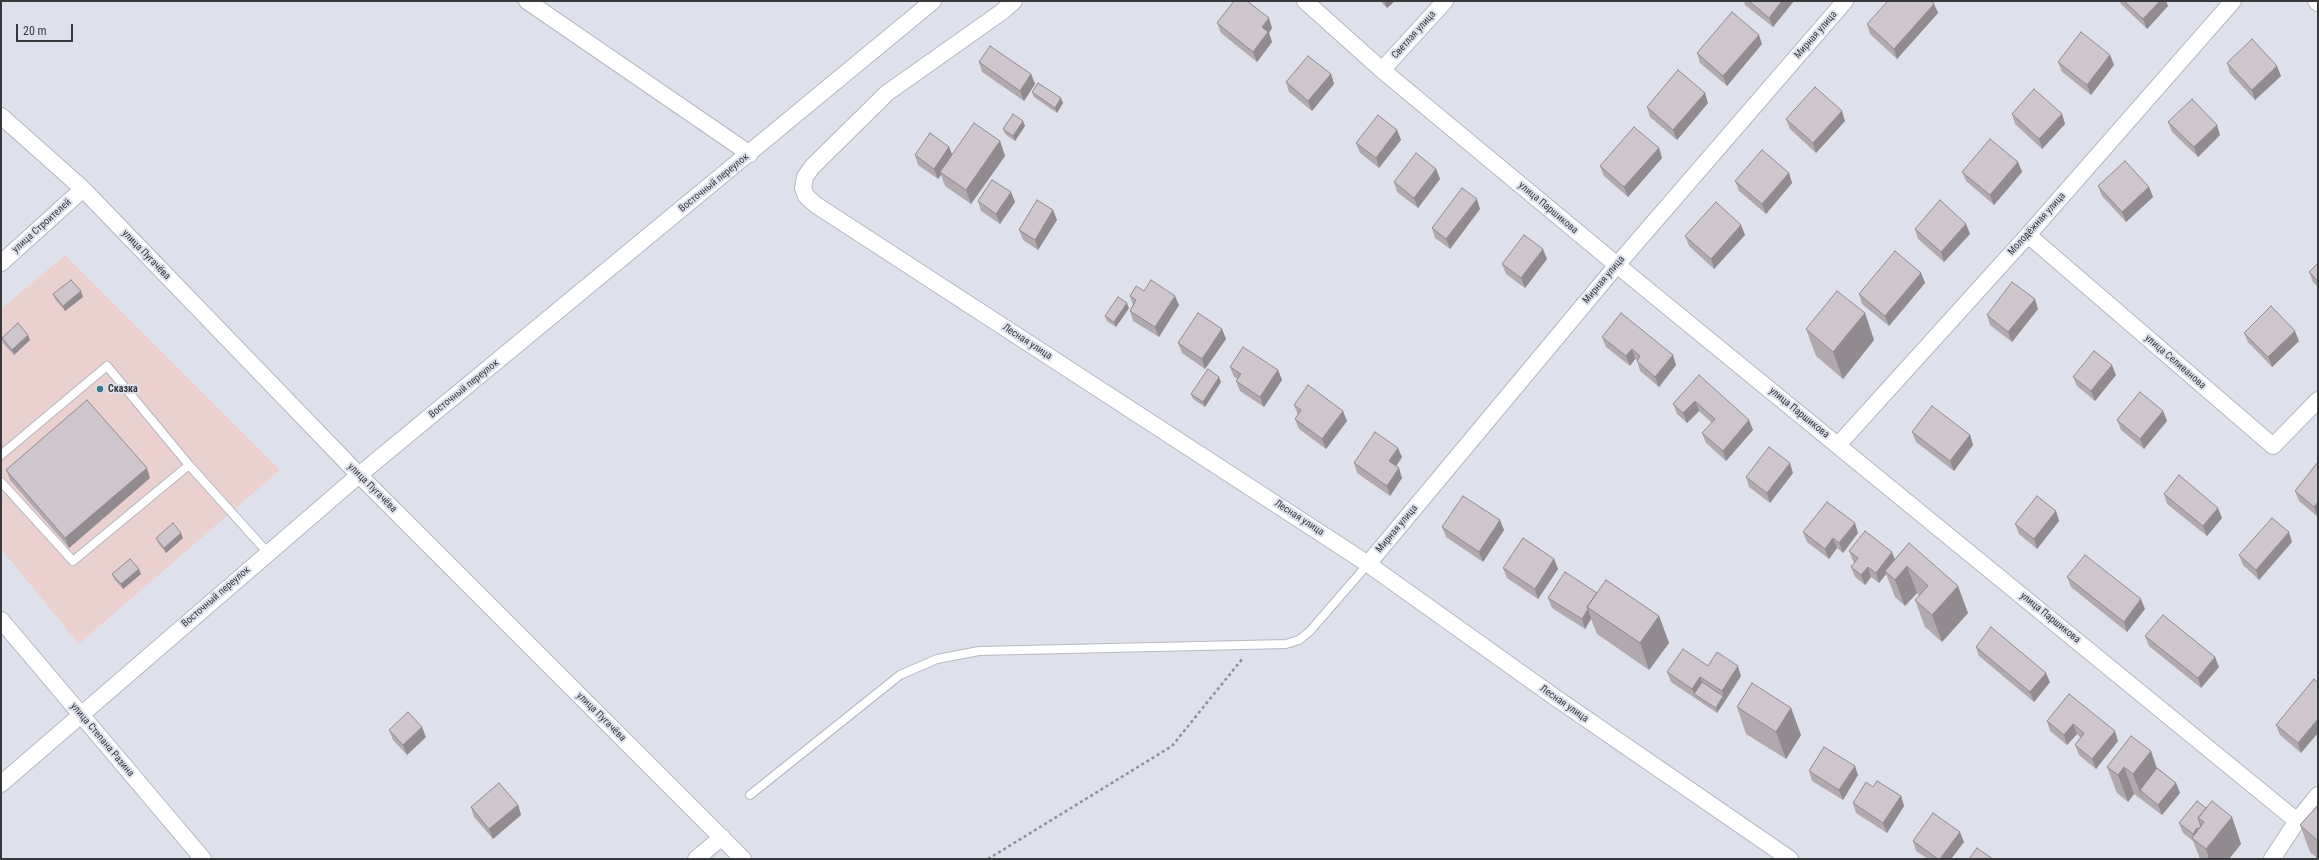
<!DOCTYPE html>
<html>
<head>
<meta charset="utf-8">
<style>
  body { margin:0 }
  #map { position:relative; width:2319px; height:860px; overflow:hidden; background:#dee1ec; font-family:"Roboto Condensed",sans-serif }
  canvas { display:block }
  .frame { position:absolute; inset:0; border:2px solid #37383c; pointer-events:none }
  .scale { position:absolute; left:16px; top:24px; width:57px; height:18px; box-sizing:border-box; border:2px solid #37383c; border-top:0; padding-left:5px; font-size:12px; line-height:14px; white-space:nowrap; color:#37383c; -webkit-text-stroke:3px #dee1ec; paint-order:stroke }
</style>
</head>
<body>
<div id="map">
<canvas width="2319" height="860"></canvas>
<div class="frame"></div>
<div class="scale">20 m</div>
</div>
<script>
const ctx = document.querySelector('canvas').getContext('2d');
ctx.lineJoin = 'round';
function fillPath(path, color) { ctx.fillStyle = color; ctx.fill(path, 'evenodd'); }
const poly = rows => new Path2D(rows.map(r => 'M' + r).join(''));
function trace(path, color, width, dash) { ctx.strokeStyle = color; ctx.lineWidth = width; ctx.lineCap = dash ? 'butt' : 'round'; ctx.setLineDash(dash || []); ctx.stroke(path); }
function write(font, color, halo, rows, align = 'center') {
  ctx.font = font + ' "Roboto Condensed",sans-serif'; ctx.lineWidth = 4; ctx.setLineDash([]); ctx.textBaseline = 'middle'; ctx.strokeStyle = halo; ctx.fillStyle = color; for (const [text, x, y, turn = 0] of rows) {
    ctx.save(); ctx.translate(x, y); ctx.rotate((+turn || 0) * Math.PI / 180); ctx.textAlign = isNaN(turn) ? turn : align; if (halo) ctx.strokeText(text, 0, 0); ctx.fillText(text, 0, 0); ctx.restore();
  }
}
const education = poly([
  [65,255,280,470,79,644,1,549,1,309]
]);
const path = poly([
  [988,859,1172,746,1243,658]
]);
const lane = poly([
  [1,455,107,366,189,465,268,553],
  [1,482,73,561,189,465],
  [750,795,900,675,937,659,979,651,1286,644,1299,640,1310,631,1368,564]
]);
const street = poly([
  [527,1,750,154],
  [1014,1,1003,11,887,93,812,167,805,177,803,188,806,196,816,205,1368,564,1553,696,1790,859],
  [1305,1,1382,70,1617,265,2297,821],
  [2316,1,2318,3],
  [1382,70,1445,1],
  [1,116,83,189,359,475,743,859],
  [2028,235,2273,446,2318,400],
  [1,263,83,189],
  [1838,445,2028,235,2233,1],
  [1368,564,1617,265,1845,1],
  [1,620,203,859],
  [1,784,359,475,933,1],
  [696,859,722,837],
  [2272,859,2297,821,2318,795]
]);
const wall = poly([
  [1380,1,1395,1,1387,8],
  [1744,1,1794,1,1773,27,1745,5],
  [2119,1,2166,1,2168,6,2147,29,2121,4],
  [1934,4,1938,13,1897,59,1870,34,1867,24],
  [1217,23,1272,28,1269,33,1272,42,1257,62,1221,33],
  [1762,44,1727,86,1700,63,1697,53],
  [2110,55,2114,65,2091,95,2062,72,2058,62],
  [979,62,1031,74,1035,84,1024,101,982,72],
  [2227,63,2281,76,2255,100,2230,73],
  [1331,74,1334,84,1312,111,1289,92,1286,82],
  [1032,92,1063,103,1057,113,1034,97],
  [1708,103,1677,140,1650,117,1647,107],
  [2012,114,2062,114,2065,124,2042,149,2015,124],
  [1786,119,1845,121,1816,153,1790,129],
  [1023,121,1025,126,1015,141,1005,134,1003,129],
  [2168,122,2220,135,2198,157,2172,132],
  [1397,130,1401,140,1379,168,1360,153,1356,143],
  [1000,141,1005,156,971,204,945,186,941,175,938,179,918,165,915,155,949,147,952,154],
  [1659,148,1662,158,1628,197,1604,176,1600,166],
  [2018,162,2022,172,1994,205,1966,181,1962,172],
  [1436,169,1440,179,1418,208,1397,192,1394,182],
  [1789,173,1792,183,1766,214,1739,191,1735,181],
  [2098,186,2149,187,2153,197,2126,222,2102,196],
  [978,201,1015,202,1000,224,981,211],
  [1480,209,1450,249,1435,238,1432,228],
  [1053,210,1057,220,1038,250,1023,240,1019,230],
  [1966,224,1970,234,1944,262,1918,239,1915,229],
  [1741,225,1745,235,1714,269,1689,246,1685,236],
  [1547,259,1525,288,1506,274,1502,264],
  [2318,263,2318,287,2313,282,2309,272],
  [1921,273,1925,283,1889,326,1862,304,1859,294],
  [1144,291,1179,305,1159,337,1133,321,1130,311,1133,305,1130,296],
  [53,294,83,297,65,311,55,299],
  [1129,308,1116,327,1107,321,1105,316],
  [2038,309,2012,342,1990,325,1987,315],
  [1865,313,1874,340,1843,379,1816,356,1806,329],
  [1222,329,1226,339,1205,369,1182,353,1178,343],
  [2244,333,2299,341,2272,367,2248,342],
  [1602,337,1676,365,1659,387,1640,371,1637,360,1635,359,1630,366,1606,347],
  [2,338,30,340,14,355,3,343],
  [1230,367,1278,370,1282,380,1264,407,1240,391,1236,381,1238,379,1234,377],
  [1699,375,1753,430,1726,461,1706,443,1702,433,1712,423,1699,411,1687,423,1677,414,1673,404],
  [2116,375,2095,401,2077,386,2073,377],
  [1221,382,1205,407,1193,399,1191,394],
  [1294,405,1347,421,1326,449,1299,429,1295,419,1298,415],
  [2163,411,2167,421,2144,449,2121,430,2117,420],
  [1912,432,1970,435,1973,445,1954,471,1916,442],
  [1402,457,1396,466,1402,478,1390,496,1357,473,1354,463],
  [2318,462,2318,517,2299,501,2295,491],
  [6,470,150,478,69,548,10,480],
  [1793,473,1770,503,1749,487,1746,477],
  [2164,494,2222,518,2207,536,2167,504],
  [2056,511,2059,521,2037,549,2019,534,2015,524],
  [1442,527,1504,530,1483,562,1446,537],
  [1803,532,1858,533,1843,553,1837,548,1829,559,1807,542],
  [156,538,183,538,166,553,158,543],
  [2292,542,2259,580,2243,565,2239,555],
  [1909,543,1968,613,1942,642,1925,627,1915,600,1920,596,1917,593,1905,606,1895,597,1886,574,1879,583,1871,577,1865,585,1855,577,1851,567,1855,563,1853,561,1849,551,1895,559],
  [1554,559,1558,569,1538,599,1507,578,1503,568],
  [112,574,141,574,123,589,114,579],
  [2067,577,2145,609,2127,632,2071,587],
  [1597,593,1659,616,1669,643,1649,670,1597,634,1591,619,1585,629,1552,608,1548,598],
  [2145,636,2219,667,2201,688,2149,646],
  [1976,647,2050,682,2034,702,1979,656],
  [1708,666,1741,676,1717,713,1671,682,1667,672],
  [2318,683,2301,753,2280,735,2276,725],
  [2069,694,2118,741,2096,769,2079,755,2075,745,2081,738,2077,734,2067,745,2050,731,2047,721],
  [1737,707,1791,708,1801,735,1786,759,1746,734],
  [389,730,426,737,407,755,393,740],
  [2107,767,2157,768,2176,783,2180,793,2162,815,2134,794,2128,802,2117,793],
  [1809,771,1858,775,1843,800,1812,781],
  [1873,787,1901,796,1904,806,1887,833,1856,813,1853,803],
  [518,805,521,815,493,839,474,817,471,807],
  [2318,805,2318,859,2310,852,2300,825],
  [2206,808,2232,817,2241,844,2229,859,2200,859,2193,841,2183,833,2179,823],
  [1913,841,1964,842,1951,859,1928,859,1916,851]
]);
const shadedWall = poly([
  [1384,1,1395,1,1387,8],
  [1782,1,1794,1,1773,27,1769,18],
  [2160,1,2166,1,2168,6,2147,29,2143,19],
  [1934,4,1938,13,1897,59,1894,49],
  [1269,18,1272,28,1269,33,1272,42,1257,62,1253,52,1262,27],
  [1759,35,1762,44,1727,86,1723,76],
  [2110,55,2114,65,2091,95,2087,85],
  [2277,66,2281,76,2255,100,2252,90],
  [1031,74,1035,84,1024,101,1020,91],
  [1331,74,1334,84,1312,111,1308,101],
  [1705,93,1708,103,1677,140,1673,130],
  [1061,98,1063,103,1057,113,1055,108],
  [1842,111,1845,121,1816,153,1813,143],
  [2062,114,2065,124,2042,149,2039,139],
  [1023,121,1025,126,1015,141,1013,136],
  [2217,125,2220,135,2198,157,2194,147],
  [1397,130,1401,140,1379,168,1376,158],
  [1000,141,1005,156,971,204,966,190],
  [949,147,953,157,940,172,941,175,938,179,934,169],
  [1659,148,1662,158,1628,197,1624,187],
  [2018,162,2022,172,1994,205,1990,195],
  [1436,169,1440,179,1418,208,1414,198],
  [1789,173,1792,183,1766,214,1762,204],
  [2149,187,2153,197,2126,222,2122,212],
  [1011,192,1015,202,1000,224,996,214],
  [1477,199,1480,209,1450,249,1446,239],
  [1053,210,1057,220,1038,250,1035,240],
  [1966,224,1970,234,1944,262,1941,252],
  [1741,225,1745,235,1714,269,1711,259],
  [1543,249,1547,259,1525,288,1521,278],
  [1921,273,1925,283,1889,326,1885,316],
  [81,291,83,297,65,311,63,306],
  [1175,296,1179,305,1159,337,1155,327],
  [2035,299,2038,309,2012,342,2008,332],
  [1127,303,1129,308,1116,327,1114,322],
  [1865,313,1874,340,1843,379,1833,352],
  [1222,329,1226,339,1205,369,1202,359],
  [2295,331,2299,341,2272,367,2268,357],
  [28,335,30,340,14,355,12,350],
  [1632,349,1635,359,1630,366,1626,356],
  [1673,355,1676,365,1659,387,1655,377],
  [2112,365,2116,375,2095,401,2091,391],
  [1278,370,1282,380,1264,407,1260,397],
  [1219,377,1221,382,1205,407,1203,402],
  [1695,401,1699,411,1687,423,1683,413],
  [1343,411,1347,421,1326,449,1322,439],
  [2163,411,2167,421,2144,449,2140,439],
  [1749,420,1753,430,1726,461,1723,451],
  [1970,435,1973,445,1954,471,1950,461],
  [1398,448,1402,457,1393,471,1389,461],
  [1790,463,1793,473,1770,503,1767,493],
  [147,468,150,478,69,548,65,538],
  [1399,468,1402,478,1390,496,1387,486],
  [2318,502,2318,517,2314,507],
  [2218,508,2222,518,2207,536,2203,526],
  [2056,511,2059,521,2037,549,2034,539],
  [1500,520,1504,530,1483,562,1479,552],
  [1855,523,1858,533,1843,553,1839,543],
  [2289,532,2292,542,2259,580,2256,570],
  [181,533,183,538,166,553,164,548],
  [1833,538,1837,548,1829,559,1825,549],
  [1892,552,1896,562,1885,571,1886,574,1879,583,1876,573],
  [1554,559,1558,569,1538,599,1535,589],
  [1907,566,1917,593,1905,606,1895,580],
  [1868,567,1871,577,1865,585,1861,575],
  [139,569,141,574,123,589,121,584],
  [1958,586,1968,613,1942,642,1932,615],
  [2141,599,2145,609,2127,632,2124,622],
  [1588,609,1591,619,1585,629,1582,619],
  [1659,616,1669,643,1649,670,1640,643],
  [2215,657,2219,667,2201,688,2198,678],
  [1738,666,1741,676,1725,701,1722,691],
  [2046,673,2050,682,2034,702,2030,692],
  [1700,677,1704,687,1694,694,1696,698,1692,689],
  [1723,696,1725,701,1717,713,1716,708],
  [1791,708,1801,735,1786,759,1776,732],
  [2318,719,2318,733,2301,753,2298,743],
  [2073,724,2077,734,2067,745,2064,735],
  [422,727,426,737,407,755,403,745],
  [2115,731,2118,741,2096,769,2092,759],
  [2151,751,2160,777,2140,790,2143,800,2133,774],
  [1855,766,1858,775,1843,800,1839,790],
  [2124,767,2134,794,2128,802,2118,775],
  [2176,783,2180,793,2162,815,2158,805],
  [1901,796,1904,806,1887,833,1883,823],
  [518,805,521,815,493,839,489,829],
  [2232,817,2241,844,2229,859,2209,859,2206,849],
  [2197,828,2201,838,2196,841,2193,834],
  [1960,832,1964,842,1951,859,1940,859]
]);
const building = poly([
  [1234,1,1247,1,1269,18,1262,27,1268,32,1253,52,1217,23,1234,1],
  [1749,1,1782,1,1769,18,1749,1],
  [1888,1,1932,1,1934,4,1894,49,1867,24,1888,1],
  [2124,1,2160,1,2143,19,2124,1],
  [1732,12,1759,35,1723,76,1697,53,1732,12],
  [2081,32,2110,55,2087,85,2058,62,2081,32],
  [2252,39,2277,66,2252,90,2227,63,2252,39],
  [990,46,1031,74,1020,91,979,62,990,46],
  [1308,56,1331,74,1308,101,1286,82,1308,56],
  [1678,70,1705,93,1673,130,1647,107,1678,70],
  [1038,83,1061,98,1055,108,1032,92,1038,83],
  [1815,87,1842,111,1813,143,1786,119,1815,87],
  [2034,89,2062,114,2039,139,2012,114,2034,89],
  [2192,99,2217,125,2194,147,2168,122,2192,99],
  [1013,114,1023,121,1013,136,1003,129,1013,114],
  [1378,115,1397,130,1376,158,1356,143,1378,115],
  [974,123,1000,141,966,190,940,172,974,123],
  [1634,127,1659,148,1624,187,1600,166,1634,127],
  [930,133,949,147,934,169,915,155,930,133],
  [1990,139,2018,162,1990,195,1962,172,1990,139],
  [1762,150,1789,173,1762,204,1735,181,1762,150],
  [1416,153,1436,169,1414,198,1394,182,1416,153],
  [2125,161,2149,187,2122,212,2098,186,2125,161],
  [992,180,1011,192,996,214,978,201,992,180],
  [1462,188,1477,199,1446,239,1432,228,1462,188],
  [1037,200,1053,210,1035,240,1019,230,1037,200],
  [1940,200,1966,224,1941,252,1915,229,1940,200],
  [1716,202,1741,225,1711,259,1685,236,1716,202],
  [1524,235,1543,249,1521,278,1502,264,1524,235],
  [1895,251,1921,273,1885,316,1859,294,1895,251],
  [2318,263,2318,281,2309,272,2318,263],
  [71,280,81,291,63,306,53,294,71,280],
  [1151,280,1175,296,1155,327,1130,311,1136,300,1130,296,1136,286,1144,291,1151,280],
  [2012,282,2035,299,2008,332,1987,315,2012,282],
  [1837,291,1865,313,1833,352,1806,329,1837,291],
  [1118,297,1127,303,1114,322,1105,316,1118,297],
  [2271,306,2295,331,2268,357,2244,333,2271,306],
  [1198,313,1222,329,1202,359,1178,343,1198,313],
  [1621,313,1673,355,1655,377,1637,361,1640,356,1632,349,1626,356,1602,337,1621,313],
  [18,323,28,335,12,350,2,338,18,323],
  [1243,347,1278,370,1260,397,1236,381,1241,374,1230,367,1243,347],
  [2094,351,2112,365,2091,391,2073,377,2094,351],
  [1208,369,1219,377,1203,402,1191,394,1208,369],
  [1699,375,1749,420,1723,451,1702,433,1715,419,1695,401,1683,413,1673,404,1699,375],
  [1308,385,1343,411,1322,439,1295,419,1301,410,1294,405,1308,385],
  [2140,392,2163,411,2140,439,2117,420,2140,392],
  [87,400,147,468,65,538,6,470,87,400],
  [1932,406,1970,435,1950,461,1912,432,1932,406],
  [1375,432,1398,448,1389,461,1399,468,1387,486,1354,463,1375,432],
  [1769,447,1790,463,1767,493,1746,477,1769,447],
  [2318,462,2318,502,2314,507,2295,491,2318,462],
  [2179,475,2218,508,2203,526,2164,494,2179,475],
  [1463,496,1500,520,1479,552,1442,527,1463,496],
  [2037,496,2056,511,2034,539,2015,524,2037,496],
  [1827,502,1855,523,1839,543,1833,538,1825,549,1803,532,1827,502],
  [2272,518,2289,532,2256,570,2239,555,2272,518],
  [173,523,181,533,164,548,156,538,173,523],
  [1865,531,1892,552,1876,573,1868,567,1861,575,1851,567,1858,558,1849,551,1865,531],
  [1523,538,1554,559,1535,589,1503,568,1523,538],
  [1909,543,1958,586,1932,615,1915,600,1928,586,1907,566,1895,580,1885,571,1909,543],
  [2085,555,2141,599,2124,622,2067,577,2085,555],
  [130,559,139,569,121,584,112,574,130,559],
  [1565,572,1597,593,1587,607,1588,609,1582,619,1548,598,1565,572],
  [1606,580,1659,616,1640,643,1587,607,1606,580],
  [2163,615,2215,657,2198,678,2145,636,2163,615],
  [1991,627,2046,673,2030,692,1976,647,1991,627],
  [1683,649,1708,666,1717,652,1738,666,1722,691,1700,677,1692,689,1667,672,1683,649],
  [2314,679,2318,683,2318,719,2298,743,2276,725,2314,679],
  [1702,682,1723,696,1716,708,1694,694,1702,682],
  [1752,683,1791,708,1776,732,1737,707,1752,683],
  [2069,694,2115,731,2092,759,2075,745,2084,733,2073,724,2064,735,2047,721,2069,694],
  [408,712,422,727,403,745,389,730,408,712],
  [2131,736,2151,751,2133,774,2124,767,2118,775,2107,767,2131,736],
  [1824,747,1855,766,1839,790,1809,771,1824,747],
  [2157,768,2176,783,2158,805,2140,790,2157,768],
  [1877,781,1901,796,1883,823,1853,803,1866,782,1873,787,1877,781],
  [499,783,518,805,489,829,471,807,499,783],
  [2197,801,2206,808,2198,818,2201,826,2199,829,2197,828,2193,834,2179,823,2197,801],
  [2212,801,2232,817,2206,849,2192,838,2204,822,2198,818,2212,801],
  [2318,805,2318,841,2300,825,2318,805],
  [1933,813,1960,832,1940,859,1938,859,1913,841,1933,813],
  [1977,848,1993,859,1969,859,1977,848]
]);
const markers = [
  [100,389,4,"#387c8b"]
];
const streetNames = [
  ["Светлая улица",1414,35,-48],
  ["Мирная улица",1816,35,-49],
  ["Восточный переулок",714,183,-39],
  ["улица Паршикова",1548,208,40],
  ["Молодёжная улица",2037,224,-48],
  ["улица Строителей",42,226,-42],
  ["улица Пугачёва",146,255,46],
  ["Мирная улица",1604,280,-50],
  ["Лесная улица",1027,342,33],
  ["улица Селиванова",2175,362,41],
  ["Восточный переулок",464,389,-39],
  ["улица Паршикова",1799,413,39],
  ["улица Пугачёва",372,488,45],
  ["Лесная улица",1299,518,33],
  ["Мирная улица",1397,529,-50],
  ["Восточный переулок",216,597,-41],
  ["улица Паршикова",2050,618,39],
  ["Лесная улица",1564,704,35],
  ["улица Пугачёва",601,717,45],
  ["улица Степана Разина",102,740,50]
];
const poiNames = [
  ["Сказка",108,389]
];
fillPath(education, '#ebd0d0');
trace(lane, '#b5b8c2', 10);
trace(street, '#b5b8c2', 18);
trace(path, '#8d8f97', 2.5, [3, 3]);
trace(lane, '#fff', 8);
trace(street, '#fff', 16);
fillPath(wall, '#b2a9af');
fillPath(shadedWall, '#918a8f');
fillPath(building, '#cfc5cc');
trace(building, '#918a8f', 1);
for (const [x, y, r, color] of markers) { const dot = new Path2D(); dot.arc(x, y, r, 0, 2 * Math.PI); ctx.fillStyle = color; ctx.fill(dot); trace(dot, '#dee1ec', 1.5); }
write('10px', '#37383c', '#dee1ec', streetNames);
write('bold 10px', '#37383c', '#dee1ec', poiNames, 'left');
</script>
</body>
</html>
